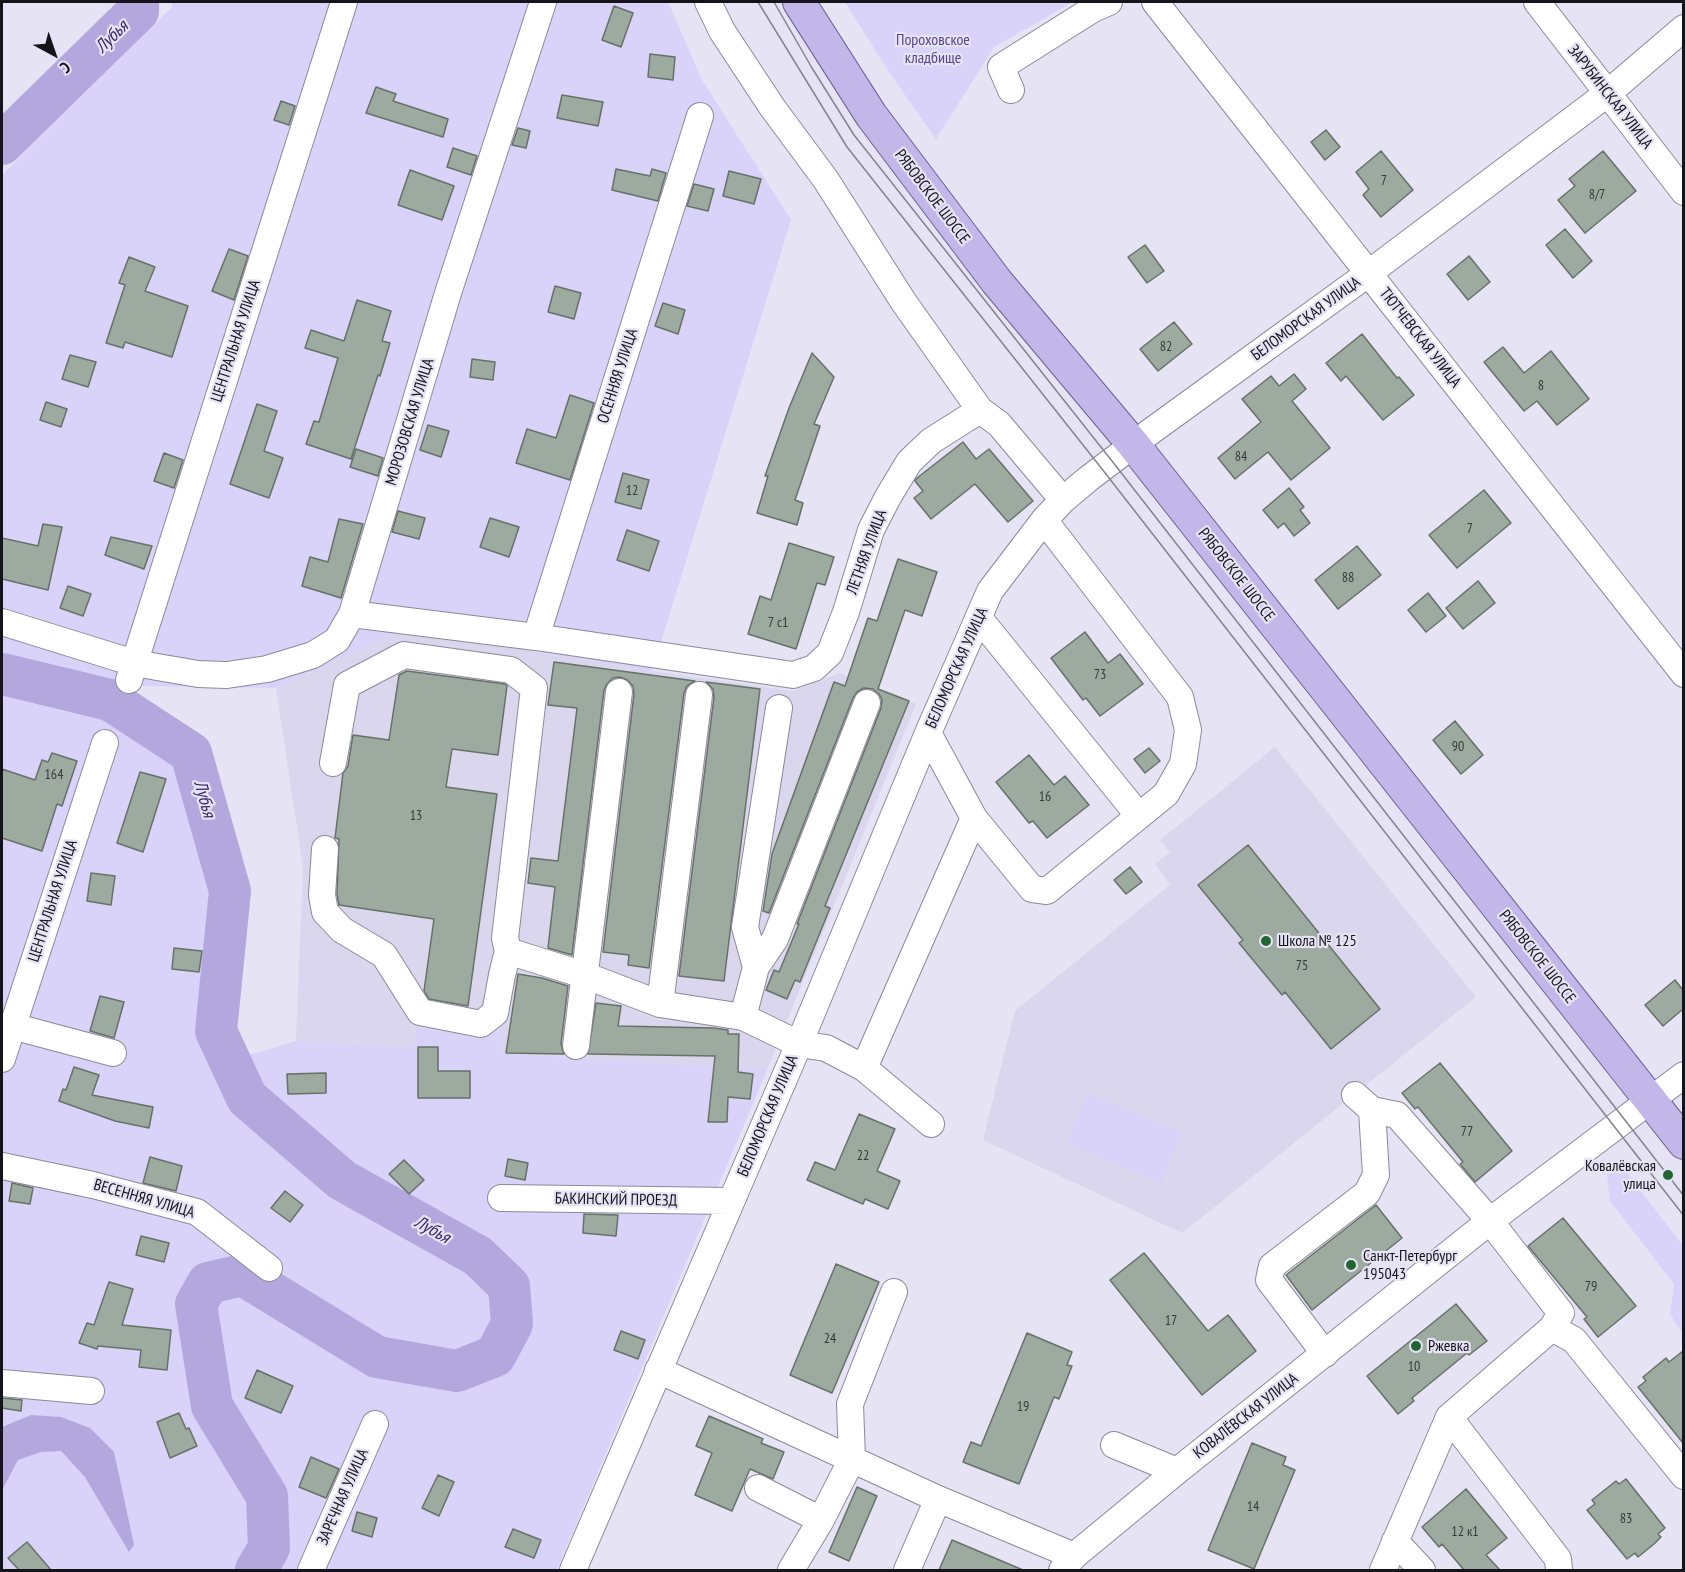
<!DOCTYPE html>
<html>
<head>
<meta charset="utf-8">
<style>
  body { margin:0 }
  #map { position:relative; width:1685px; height:1572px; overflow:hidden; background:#e6e3f4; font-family:"PT Sans Narrow",sans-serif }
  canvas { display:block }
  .frame { position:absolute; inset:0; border:3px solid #15141a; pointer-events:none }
  .north { position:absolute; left:24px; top:24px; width:60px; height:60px; -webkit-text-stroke:4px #e6e3f4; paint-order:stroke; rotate:140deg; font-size:16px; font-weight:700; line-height:24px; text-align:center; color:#15141a }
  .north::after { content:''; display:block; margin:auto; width:21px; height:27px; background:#15141a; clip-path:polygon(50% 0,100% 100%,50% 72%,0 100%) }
</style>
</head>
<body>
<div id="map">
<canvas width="1685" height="1572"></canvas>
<div class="frame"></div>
<div class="north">С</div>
</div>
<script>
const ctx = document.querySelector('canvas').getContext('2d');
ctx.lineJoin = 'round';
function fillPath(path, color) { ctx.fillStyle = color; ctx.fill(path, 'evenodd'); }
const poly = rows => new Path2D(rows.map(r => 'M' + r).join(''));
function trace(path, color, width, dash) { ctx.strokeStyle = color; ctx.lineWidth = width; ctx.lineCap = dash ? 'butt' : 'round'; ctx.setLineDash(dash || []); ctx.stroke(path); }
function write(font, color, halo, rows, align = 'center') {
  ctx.font = font + ' "PT Sans Narrow",sans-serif'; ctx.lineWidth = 4.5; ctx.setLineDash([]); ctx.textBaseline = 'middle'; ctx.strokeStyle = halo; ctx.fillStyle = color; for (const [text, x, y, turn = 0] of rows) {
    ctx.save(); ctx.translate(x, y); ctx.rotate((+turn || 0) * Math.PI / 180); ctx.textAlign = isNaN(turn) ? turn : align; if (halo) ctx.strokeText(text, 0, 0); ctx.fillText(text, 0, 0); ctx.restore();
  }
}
const built = poly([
  [403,630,652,671,793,691,840,673,916,704,767,1070,498,1053,499,1032,416,1027,414,1048,296,1041,303,868,276,688],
  [1275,747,1476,997,1182,1233,983,1140,1015,1011,1170,885,1155,864,1170,852,1160,840]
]);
const green = poly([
  [172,2,668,2,702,80,791,220,652,671,403,630,276,688,135,686,2,660,2,175,172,7],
  [845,2,1073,2,994,47,936,139,889,72],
  [2,685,97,712,181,763,219,891,200,1029,219,1064,296,1041,414,1048,416,1027,500,1032,499,1053,767,1070,557,1570,2,1570],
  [1088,1094,1181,1133,1160,1182,1067,1143],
  [1621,1165,1683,1246,1683,1334,1670,1314,1674,1284,1610,1201,1607,1175]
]);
const water = poly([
  [31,1415,61,1417,90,1428,114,1452,134,1545,129,1552,85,1477,61,1451,41,1452,18,1460,2,1490,2,1427]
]);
const river = poly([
  [2,144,138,11,138,2],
  [2,674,110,700,191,753,230,891,216,1031,247,1098,342,1180,478,1256,509,1286,512,1324,495,1356,457,1371,377,1357,243,1275,208,1283,196,1304,212,1406,267,1496,269,1548,256,1570]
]);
const building = poly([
  [614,6,633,13,621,47,602,40,614,6],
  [650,54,675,57,673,80,648,77,650,54],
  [376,87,396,94,393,101,448,119,443,137,366,113,376,87],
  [562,95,603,102,598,126,557,118,562,95],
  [281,101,295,106,289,125,274,120,281,101],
  [518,128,530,131,526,148,512,145,518,128],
  [1326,130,1340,147,1325,160,1311,142,1326,130],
  [453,148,477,156,471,175,447,167,453,148],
  [1381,151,1413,190,1381,217,1363,195,1369,189,1356,172,1381,151],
  [1603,151,1636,191,1585,233,1558,200,1575,186,1569,179,1603,151],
  [616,169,650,176,652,169,666,173,658,201,612,190,616,169],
  [410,170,454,186,442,220,398,205,410,170],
  [729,171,761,179,754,204,723,196,729,171],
  [694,184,714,189,708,211,687,206,694,184],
  [1565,229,1592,261,1573,278,1546,245,1565,229],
  [1145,245,1164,271,1147,283,1128,257,1145,245],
  [229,249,248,256,234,300,212,291,229,249],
  [1469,256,1490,282,1468,300,1447,274,1469,256],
  [129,257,155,267,145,291,188,306,172,357,125,342,123,348,106,343,125,285,119,283,129,257],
  [555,286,581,293,574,319,548,312,555,286],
  [357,300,391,311,382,341,390,343,380,376,378,375,351,459,306,444,314,421,319,422,338,358,305,348,311,330,344,341,357,300],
  [663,303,685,310,678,334,655,326,663,303],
  [1174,322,1192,344,1158,371,1140,349,1174,322],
  [1362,334,1397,378,1399,377,1414,395,1383,420,1346,376,1341,381,1326,363,1362,334],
  [1503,347,1524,373,1551,351,1589,399,1557,425,1537,401,1524,411,1484,362,1503,347],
  [812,353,834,377,814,424,820,426,795,500,803,503,797,525,757,513,768,476,765,476,789,408,812,353],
  [70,355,96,362,88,387,62,379,70,355],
  [472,359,495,362,493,380,470,377,472,359],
  [1294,374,1306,389,1292,401,1330,448,1291,480,1268,452,1235,479,1218,458,1261,422,1242,399,1271,376,1279,386,1294,374],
  [570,395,594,403,570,480,516,463,527,429,556,438,570,395],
  [46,402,67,409,61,427,40,420,46,402],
  [257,404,277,411,264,451,283,458,269,498,230,484,257,404],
  [428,425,449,431,441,457,420,450,428,425],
  [963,442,976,459,989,449,1033,501,1008,522,975,484,931,519,914,498,923,491,915,481,917,478,963,442],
  [356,449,383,458,378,476,350,467,356,449],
  [164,453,183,460,174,488,154,481,164,453],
  [623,473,649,480,641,509,615,502,623,473],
  [1289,488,1304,507,1300,510,1310,523,1294,536,1284,523,1278,528,1263,510,1289,488],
  [1484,490,1511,523,1457,568,1429,535,1484,490],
  [398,511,425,518,419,539,392,532,398,511],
  [490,518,519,527,509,557,480,547,490,518],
  [339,519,363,524,341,598,302,586,310,557,328,562,339,519],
  [43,524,62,527,48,590,2,579,2,538,38,546,43,524],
  [627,530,659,541,649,571,617,560,627,530],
  [111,537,152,546,144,569,105,555,111,537],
  [789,543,834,557,825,585,817,583,796,649,748,634,760,596,771,600,789,543],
  [1357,546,1381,575,1338,609,1315,580,1357,546],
  [898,559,937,572,922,616,905,610,878,689,909,701,825,906,830,908,800,982,795,980,787,999,766,990,774,970,779,972,799,924,797,924,881,708,882,700,879,694,873,689,864,688,857,692,853,698,769,913,763,911,772,854,834,682,845,686,868,618,877,621,898,559],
  [1478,581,1495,603,1463,629,1446,608,1478,581],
  [68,586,91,594,83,616,60,608,68,586],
  [1428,593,1446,616,1426,632,1408,610,1428,593],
  [1085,632,1108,663,1120,654,1143,684,1100,716,1086,698,1083,700,1051,658,1085,632],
  [554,662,695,681,687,686,684,693,649,968,628,965,629,955,603,952,634,694,633,686,627,680,620,677,613,678,607,684,604,690,572,955,548,948,555,887,528,883,531,858,558,861,577,708,548,705,554,662],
  [407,671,505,684,507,686,498,755,452,749,446,787,497,794,468,1006,429,999,424,991,434,919,339,905,337,894,339,839,335,838,343,773,348,766,353,735,389,740,399,675,407,671],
  [706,682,760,689,724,981,679,976,714,697,713,689,706,682],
  [1455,721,1483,755,1461,774,1433,740,1455,721],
  [1149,748,1160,761,1145,773,1134,759,1149,748],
  [52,753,77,761,62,806,57,804,42,851,2,838,2,769,35,780,42,760,48,762,52,753],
  [1029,755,1054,785,1065,776,1089,805,1047,838,1033,821,1029,823,996,782,1029,755],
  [140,772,166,779,143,852,117,843,140,772],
  [1248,845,1380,1009,1331,1049,1285,992,1282,995,1239,943,1243,940,1198,885,1248,845],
  [1130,867,1142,882,1126,894,1114,880,1130,867],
  [91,873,115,876,111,905,87,901,91,873],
  [174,948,202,951,199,972,172,969,174,948],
  [518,974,542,978,568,986,561,1044,564,1054,506,1053,518,974],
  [1675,980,1683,990,1683,1009,1663,1026,1645,1005,1675,980],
  [100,996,124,1002,114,1038,90,1031,100,996],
  [596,1003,621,1006,618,1026,713,1028,728,1030,728,1034,739,1034,738,1072,753,1074,750,1099,728,1097,727,1122,708,1122,715,1056,588,1054,596,1003],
  [418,1047,438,1047,438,1071,470,1071,470,1098,418,1098,418,1047],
  [1440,1063,1512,1151,1475,1182,1460,1164,1463,1162,1418,1107,1415,1109,1402,1093,1440,1063],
  [74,1067,99,1075,92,1095,153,1107,149,1128,115,1121,59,1101,63,1089,66,1090,74,1067],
  [326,1073,326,1093,288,1094,287,1074,326,1073],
  [859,1114,895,1129,877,1171,900,1181,888,1209,865,1199,863,1204,807,1180,815,1162,835,1170,859,1114],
  [150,1157,182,1166,176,1191,143,1183,150,1157],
  [508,1159,528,1163,525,1180,505,1176,508,1159],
  [404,1160,424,1180,409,1194,389,1174,404,1160],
  [12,1183,33,1188,30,1204,9,1201,12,1183],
  [285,1191,303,1205,290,1222,271,1208,285,1191],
  [1376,1205,1402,1238,1312,1310,1286,1275,1376,1205],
  [584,1214,618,1215,616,1236,583,1233,584,1214],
  [1563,1218,1636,1306,1598,1337,1584,1319,1587,1317,1528,1246,1563,1218],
  [141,1236,169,1243,164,1262,136,1255,141,1236],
  [1144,1253,1208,1331,1228,1315,1256,1351,1202,1395,1110,1280,1144,1253],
  [836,1264,879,1282,832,1393,790,1375,836,1264],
  [109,1282,133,1289,122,1325,171,1330,167,1370,139,1367,141,1350,98,1346,97,1349,79,1343,87,1323,94,1325,109,1282],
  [1456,1304,1487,1341,1469,1355,1467,1353,1412,1398,1414,1401,1398,1414,1367,1376,1456,1304],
  [621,1331,645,1340,638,1359,614,1350,621,1331],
  [1027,1333,1072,1352,1067,1365,1072,1366,1059,1399,1054,1397,1019,1484,963,1462,971,1442,981,1446,1027,1333],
  [1683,1351,1683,1443,1638,1387,1646,1381,1643,1377,1666,1358,1669,1362,1683,1351],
  [257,1370,293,1386,281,1413,245,1398,257,1370],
  [2,1398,22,1400,21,1411,2,1408,2,1398],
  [179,1413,186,1429,189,1428,197,1446,170,1458,157,1422,179,1413],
  [709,1416,763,1439,761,1443,784,1452,773,1479,750,1469,732,1511,695,1495,712,1453,696,1446,709,1416],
  [1252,1443,1286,1457,1283,1465,1295,1470,1254,1569,1208,1550,1252,1443],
  [311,1457,339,1469,326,1498,299,1487,311,1457],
  [438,1475,454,1482,439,1516,422,1508,438,1475],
  [1626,1479,1665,1528,1658,1534,1661,1537,1654,1544,1638,1557,1635,1553,1627,1559,1587,1510,1595,1504,1592,1500,1616,1481,1619,1484,1626,1479],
  [857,1487,877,1496,849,1561,829,1552,857,1487],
  [1466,1489,1507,1538,1486,1555,1500,1570,1464,1570,1442,1544,1439,1547,1422,1527,1466,1489],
  [357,1512,377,1518,372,1537,352,1531,357,1512],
  [513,1529,541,1540,534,1558,505,1547,513,1529],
  [952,1540,1023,1570,939,1570,952,1540],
  [27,1542,51,1570,19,1570,8,1558,27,1542]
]);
const minor = poly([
  [708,2,722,31,772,107,826,180,903,301,980,410],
  [1155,2,1684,674],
  [1537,2,1684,192],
  [1011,90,1001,67,1093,9,1109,2],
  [352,614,536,637,793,675,814,668,830,653,846,612,871,530,888,497,909,462,931,441,980,410,999,424,1063,500],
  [979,618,1139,816],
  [2,622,134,663,198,674,227,675,267,669,313,655,337,640,352,614,448,293,543,2],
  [536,637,700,116],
  [129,680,344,2],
  [928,733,974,818,1032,889,1047,891,1166,794,1183,764,1188,730,1180,697,1044,520],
  [325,849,322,895,325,912,342,930,384,955,420,1012,481,1024,495,1013,502,975,508,951,505,938,534,688,511,670,404,655,347,685,333,763],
  [508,951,584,975,660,1004,743,1017,799,1044,826,1048,864,1068,931,1124],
  [756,967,745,927,779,708],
  [660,1004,699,695],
  [743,1017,756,967,775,939,867,703],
  [12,1026,113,1053],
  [576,1046,619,692],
  [2,1059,105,743],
  [864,1068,974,818],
  [2,1166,93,1185,197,1212,269,1268],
  [501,1198,730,1201],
  [1552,1328,1574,1340,1684,1476],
  [1325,1354,1269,1280,1272,1266,1367,1193,1376,1175,1372,1110],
  [658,1370,938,1499,1074,1556],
  [2,1383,91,1391],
  [1449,1417,1558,1559,1559,1570],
  [1114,1445,1177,1471],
  [758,1488,821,1520],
  [1395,1541,1422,1570],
  [311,1570,375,1424],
  [573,1570,799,1044,928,733,990,591,1044,520,1063,500,1088,479,1150,432,1369,273,1608,93,1684,28],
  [791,1570,821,1520,852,1459,850,1404,894,1292],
  [907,1570,938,1499],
  [1062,1570,1074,1556,1177,1471,1490,1221,1397,1115,1372,1110,1355,1095],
  [1383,1570,1449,1417,1552,1328,1561,1313,1490,1221,1684,1075]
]);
const major = poly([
  [799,2,871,115,997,282,1133,444,1684,1143]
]);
const tram = poly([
  [758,2,847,147,1102,469,1684,1216],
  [774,2,812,68,854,135,1112,461,1684,1196]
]);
const markers = [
  [1266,941,6,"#216632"],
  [1668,1175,6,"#216632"],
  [1351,1265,6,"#216632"],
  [1416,1346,6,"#216632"]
];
const numberNames = [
  ["7",1384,181],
  ["8/7",1597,195],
  ["82",1166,347],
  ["8",1541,386],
  ["84",1241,457],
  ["12",632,491],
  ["7",1470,529],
  ["88",1348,578],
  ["7 с1",778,623],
  ["73",1100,675],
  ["90",1458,747],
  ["164",54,775],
  ["16",1045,797],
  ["13",416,816],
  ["75",1302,966],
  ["77",1467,1132],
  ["22",863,1156],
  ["79",1591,1287],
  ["17",1171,1321],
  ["24",830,1339],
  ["10",1414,1367],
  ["19",1023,1407],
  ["14",1253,1507],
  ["83",1626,1519],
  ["12 к1",1465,1532]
];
const parkNames = [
  ["Пороховское",933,40],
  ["кладбище",933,58]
];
const streetNames = [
  ["ЗАРУБИНСКАЯ УЛИЦА",1610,97,52],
  ["РЯБОВСКОЕ ШОССЕ",932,197,53],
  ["БЕЛОМОРСКАЯ УЛИЦА",1306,319,-36],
  ["ТЮТЧЕВСКАЯ УЛИЦА",1420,338,52],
  ["ЦЕНТРАЛЬНАЯ УЛИЦА",236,341,-72],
  ["ОСЕННЯЯ УЛИЦА",618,376,-72],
  ["МОРОЗОВСКАЯ УЛИЦА",410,422,-73],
  ["ЛЕТНЯЯ УЛИЦА",867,552,-70],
  ["РЯБОВСКОЕ ШОССЕ",1236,575,52],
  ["БЕЛОМОРСКАЯ УЛИЦА",957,668,-66],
  ["ЦЕНТРАЛЬНАЯ УЛИЦА",53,901,-72],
  ["РЯБОВСКОЕ ШОССЕ",1537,957,52],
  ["БЕЛОМОРСКАЯ УЛИЦА",768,1116,-67],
  ["ВЕСЕННЯЯ УЛИЦА",144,1199,16],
  ["БАКИНСКИЙ ПРОЕЗД",616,1200,1],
  ["КОВАЛЁВСКАЯ УЛИЦА",1246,1416,-38],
  ["ЗАРЕЧНАЯ УЛИЦА",343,1497,-66]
];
const poiNames = [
  ["Школа № 125",1278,941],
  ["Ковалёвская",1656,1166,"right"],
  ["улица",1656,1184,"right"],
  ["Санкт-Петербург",1363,1256],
  ["195043",1363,1274],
  ["Ржевка",1428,1346]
];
const waterNames = [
  ["Лубья",112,37,-44],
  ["Лубья",204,799,74],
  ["Лубья",432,1230,29]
];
fillPath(built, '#dad6ee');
fillPath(green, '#d9d2f9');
fillPath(water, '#b2a8dd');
trace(river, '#b2a8dd', 42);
fillPath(building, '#9daa9f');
trace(building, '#667267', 1.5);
trace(minor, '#8c8998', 28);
trace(major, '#6b5f96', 34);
trace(minor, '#fff', 26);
trace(major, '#c2b7e8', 32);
trace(tram, '#85838f', 1.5);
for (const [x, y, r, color] of markers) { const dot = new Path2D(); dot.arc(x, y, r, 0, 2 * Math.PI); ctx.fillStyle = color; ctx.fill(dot); trace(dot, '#e6e3f4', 2); }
write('14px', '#373a3b', null, numberNames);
write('16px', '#584689', '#e6e3f4', parkNames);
write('16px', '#15141a', '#e6e3f4', streetNames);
write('16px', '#15141a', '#e6e3f4', poiNames, 'left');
write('italic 18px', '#3a2766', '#e6e3f4', waterNames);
</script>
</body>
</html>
